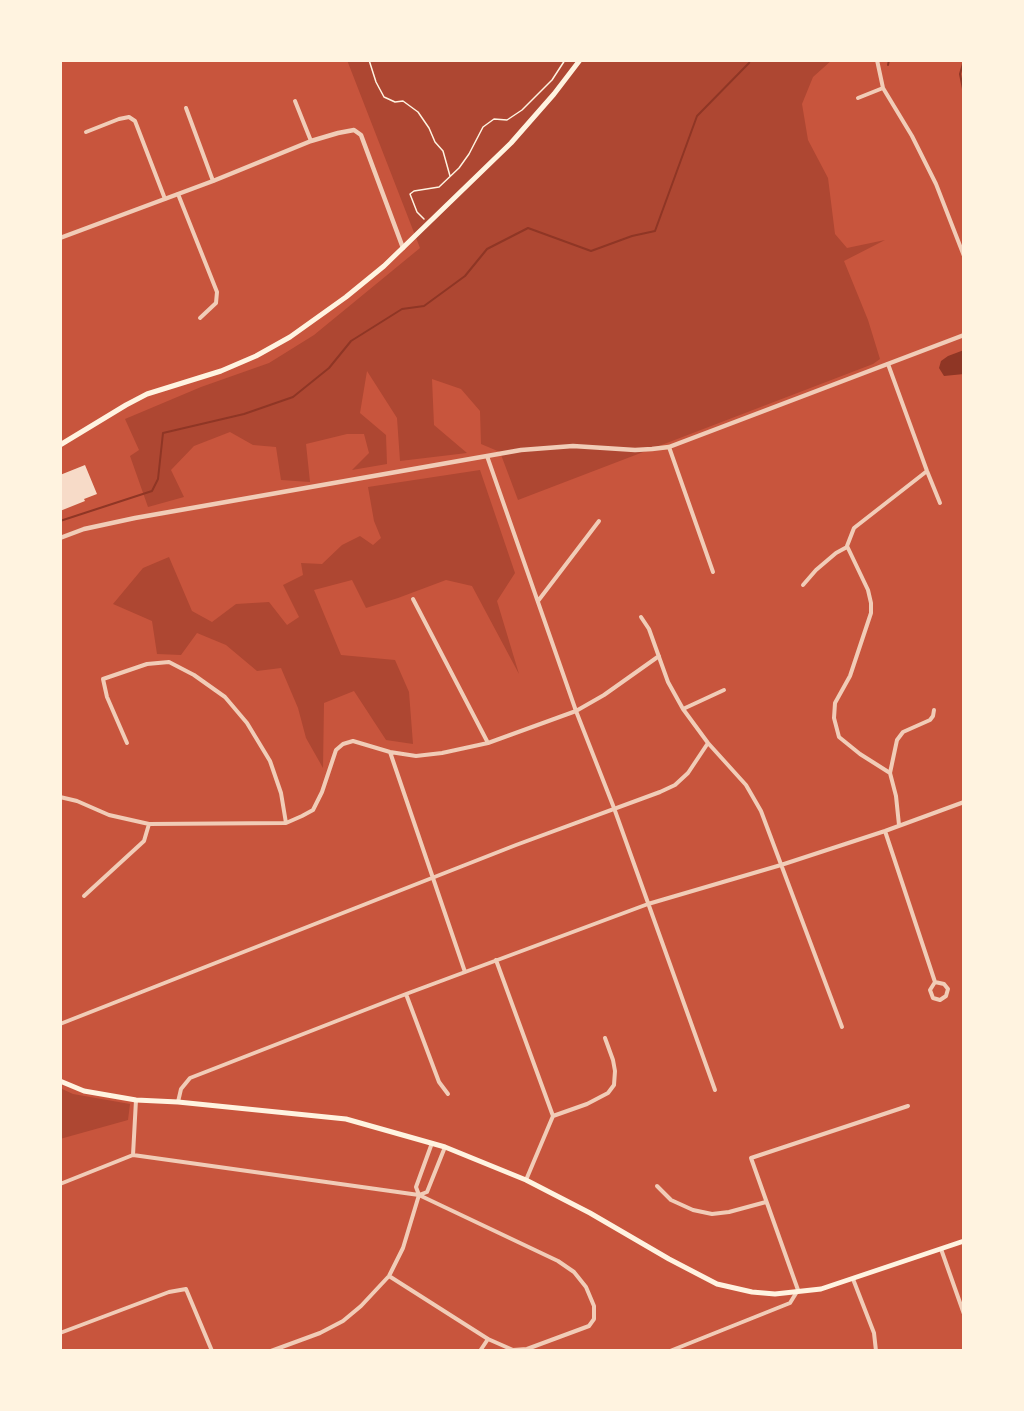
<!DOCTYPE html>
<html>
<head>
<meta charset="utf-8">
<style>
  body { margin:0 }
  #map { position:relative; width:1024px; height:1411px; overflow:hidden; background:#c8553d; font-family:"Playfair Display",serif }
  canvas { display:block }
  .frame { position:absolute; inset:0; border:62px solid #fff3e0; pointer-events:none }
</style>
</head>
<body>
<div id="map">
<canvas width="1024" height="1411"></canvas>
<div class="frame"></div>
</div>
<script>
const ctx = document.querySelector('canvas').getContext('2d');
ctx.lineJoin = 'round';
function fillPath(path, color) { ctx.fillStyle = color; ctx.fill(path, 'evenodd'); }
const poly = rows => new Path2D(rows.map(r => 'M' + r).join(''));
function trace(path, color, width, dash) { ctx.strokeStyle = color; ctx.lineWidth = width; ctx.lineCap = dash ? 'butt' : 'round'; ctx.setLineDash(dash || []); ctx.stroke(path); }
const green = poly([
  [347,60,832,60,813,77,802,104,808,140,828,178,835,234,847,248,885,240,844,261,868,320,880,359,873,364,518,500,500,452,481,444,480,411,461,389,432,379,434,425,467,453,400,461,397,418,367,371,360,413,386,435,387,464,352,470,369,453,364,434,347,434,306,444,310,482,281,480,276,447,253,445,230,432,194,446,171,470,184,497,148,507,130,456,139,450,125,419,201,387,269,363,314,335,420,248],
  [480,470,515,573,497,601,519,674,472,586,446,580,398,598,366,608,352,580,314,590,341,655,395,660,409,692,413,744,386,740,354,691,324,703,323,768,306,738,298,708,281,668,257,671,226,645,197,633,181,655,157,654,152,621,113,604,143,568,169,557,192,611,212,622,236,604,269,602,287,625,299,617,283,585,303,575,301,563,322,564,342,545,360,536,373,545,381,538,374,521,368,487],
  [60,1088,73,1094,130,1104,128,1120,60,1139]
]);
const water = poly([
  [964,350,964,374,944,376,939,368,941,361,948,356]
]);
const stream = poly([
  [964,60,960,74,964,94],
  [888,65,889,60],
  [60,521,152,491,158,479,163,433,244,414,293,397,329,368,351,341,402,309,424,306,465,276,487,249,528,228,591,251,632,236,655,231,697,116,749,63,750,60]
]);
const building = poly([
  [85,465,97,494,84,499,85,501,60,511,60,475]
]);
const path = poly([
  [369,60,376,82,384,97,395,102,403,101,418,112,429,128,435,142,443,151,450,176],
  [424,219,417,212,410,194,414,191,439,187,459,168,469,154,483,127,494,119,507,120,522,110,552,80,565,60]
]);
const minor = poly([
  [877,60,883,88,912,136,936,184,964,256],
  [858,98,883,88],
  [295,101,311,141],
  [186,108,213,181],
  [86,132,119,119,129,117,135,121,165,199],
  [178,194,217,292,216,303,200,318],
  [888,364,927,471,940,503],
  [669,447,713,572],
  [487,456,576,711,614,808,715,1090],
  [803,585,816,570,836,553,847,547],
  [413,599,488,743],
  [538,601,599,521],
  [641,617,649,629,668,682,683,709,708,743,746,785,761,811,842,1027],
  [683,709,724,690],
  [127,743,107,697,103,679,147,664,169,662,194,675,225,697,247,723,270,761,281,793,286,823],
  [390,752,465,972],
  [890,773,897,740,903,732,930,720,933,716,934,710],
  [60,797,77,801,109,815,149,824,286,823,302,816,313,810,322,792,336,750,343,744,353,741,390,752,416,756,442,753,488,743,576,711,604,695,659,656],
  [899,825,896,796,890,773,860,754,839,737,834,718,835,703,850,676,871,613,871,603,868,590,847,546,854,528,927,471],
  [885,831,935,982,930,990,933,998,940,1000,946,996,948,989,944,984,935,982],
  [84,896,144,841,149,824],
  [496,960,553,1116],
  [406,994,439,1082,448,1094],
  [60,1024,516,845,660,792,675,785,688,773,708,743],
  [178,1102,181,1089,190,1078,406,994,648,904,781,865,885,831,964,802],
  [133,1155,136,1100],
  [526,1180,553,1116,587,1104,608,1093,614,1085,615,1071,613,1060,605,1038],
  [60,1184,133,1155,419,1195,558,1261,574,1272,586,1287,594,1306,594,1319,589,1326,527,1349,513,1350,488,1339,389,1276],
  [657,1186,671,1200,693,1210,712,1214,729,1212,766,1202],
  [419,1195,427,1192,445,1147],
  [941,1249,964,1314],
  [853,1279,874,1333,876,1351],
  [60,1333,169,1292,186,1289,212,1351],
  [271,1351,320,1333,343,1321,361,1306,389,1276,403,1248,419,1195,416,1187,432,1143],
  [480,1351,488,1339],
  [670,1351,790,1303,798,1290,751,1158,908,1106]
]);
const tertiary = poly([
  [60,238,213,181,311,141,338,133,354,130,361,135,403,248],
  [60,538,84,529,135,518,521,450,573,446,635,450,652,449,669,447,964,335]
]);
const secondary = poly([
  [60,445,126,405,147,394,221,371,256,356,290,337,346,297,384,266,511,143,554,94,580,60],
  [60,1081,84,1091,136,1100,178,1102,346,1119,445,1147,526,1180,590,1213,669,1259,717,1284,752,1292,775,1294,821,1289,964,1241]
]);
fillPath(green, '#ae4732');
fillPath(water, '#8f3625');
trace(stream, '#8f3625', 2);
fillPath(building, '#f7dbc8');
trace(path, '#fff3e0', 1.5);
trace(minor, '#f1ccb7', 4);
trace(tertiary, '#f1ccb7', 4.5);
trace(secondary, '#fff3e0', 5);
</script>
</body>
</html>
